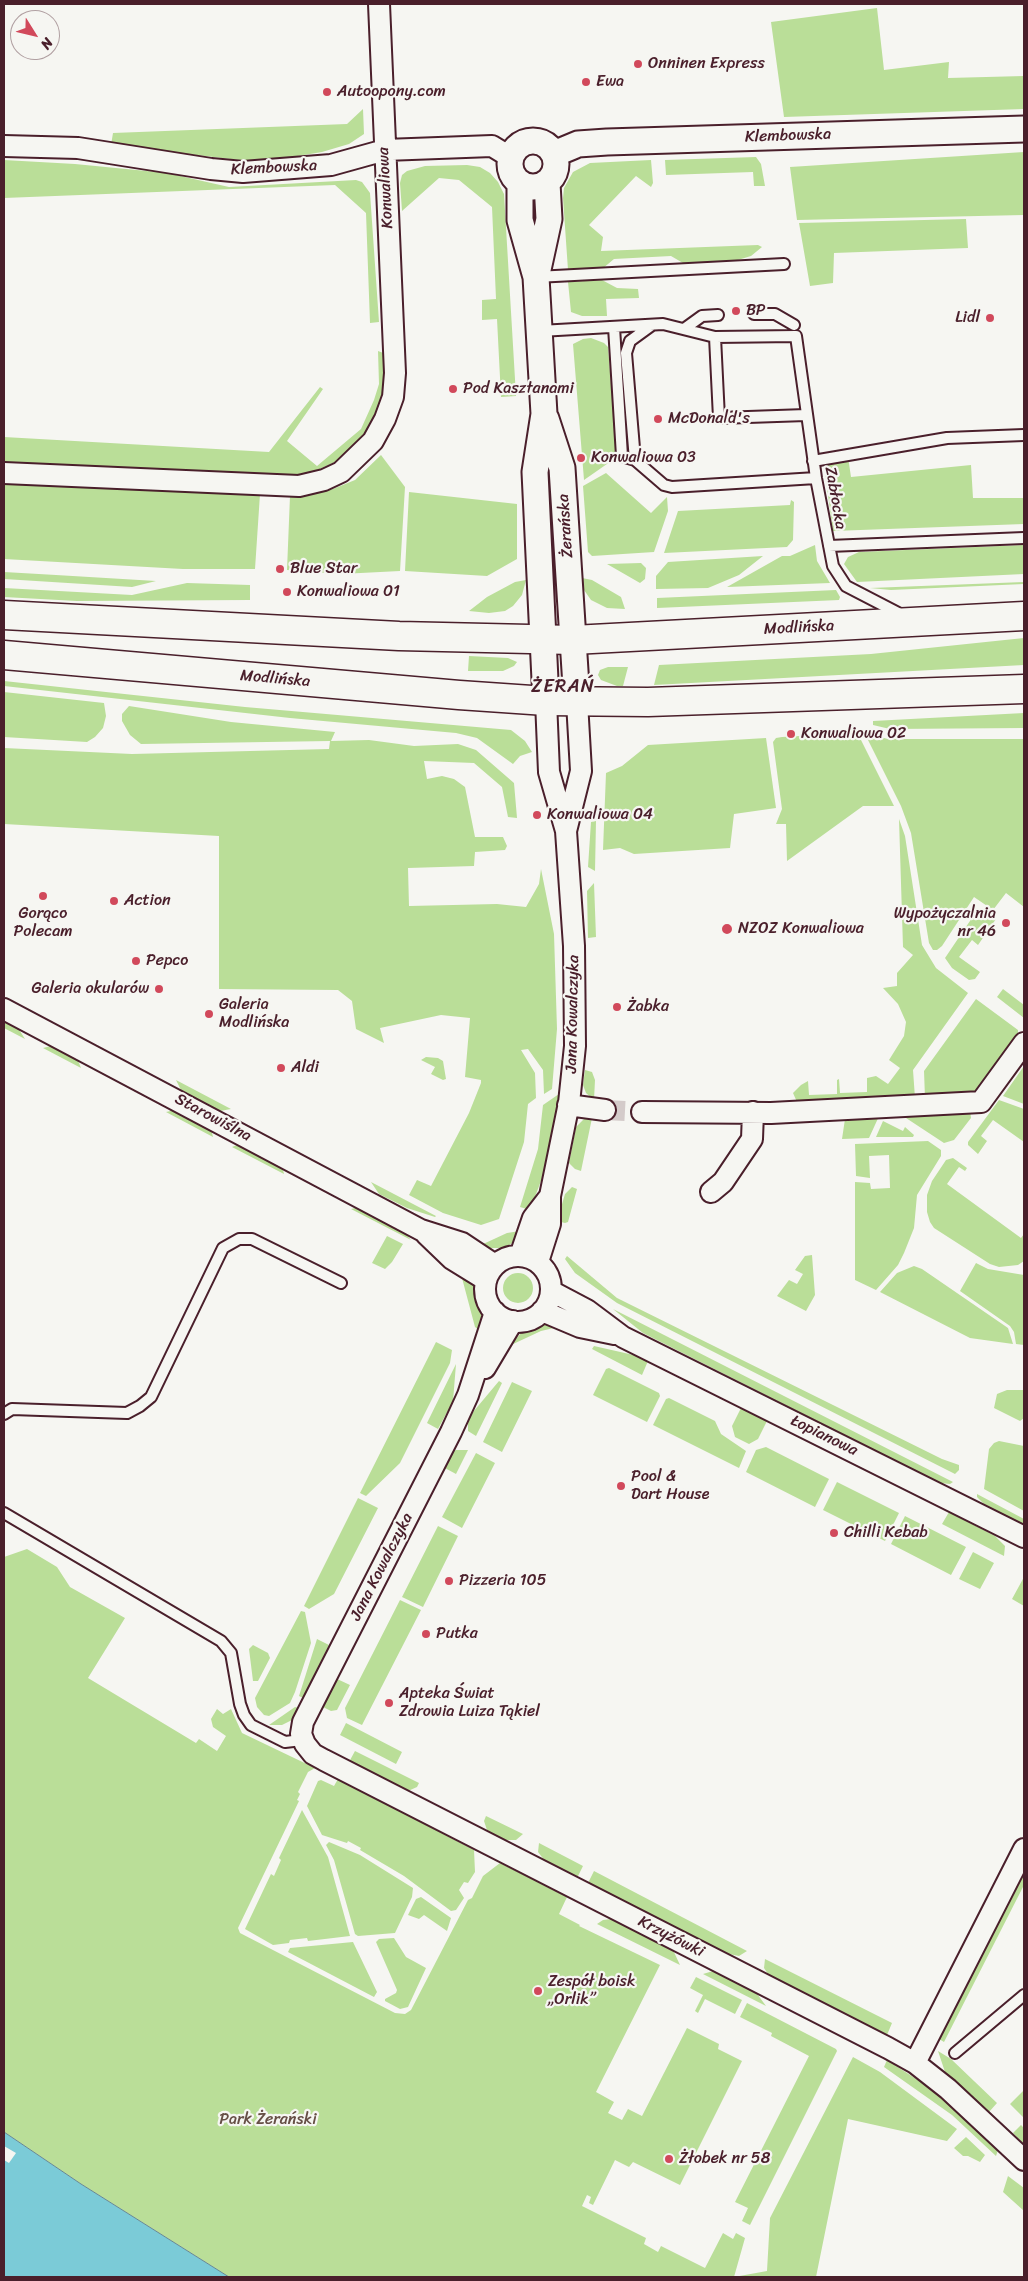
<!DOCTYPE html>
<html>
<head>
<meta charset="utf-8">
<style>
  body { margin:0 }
  #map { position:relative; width:1028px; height:2281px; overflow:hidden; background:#f6f6f2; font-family:Sriracha,sans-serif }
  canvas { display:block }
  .frame { position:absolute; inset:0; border:5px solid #4a1f2b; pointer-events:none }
  .north { position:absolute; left:10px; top:10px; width:50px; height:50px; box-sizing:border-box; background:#f6f6f2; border:1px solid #b1a0a2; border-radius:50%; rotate:126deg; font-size:14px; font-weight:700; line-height:20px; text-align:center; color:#4a1f2b }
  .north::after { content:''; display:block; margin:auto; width:18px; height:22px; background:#d1495b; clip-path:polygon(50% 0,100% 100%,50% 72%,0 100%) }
</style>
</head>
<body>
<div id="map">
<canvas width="1028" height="2281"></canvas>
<div class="frame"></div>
<div class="north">N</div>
</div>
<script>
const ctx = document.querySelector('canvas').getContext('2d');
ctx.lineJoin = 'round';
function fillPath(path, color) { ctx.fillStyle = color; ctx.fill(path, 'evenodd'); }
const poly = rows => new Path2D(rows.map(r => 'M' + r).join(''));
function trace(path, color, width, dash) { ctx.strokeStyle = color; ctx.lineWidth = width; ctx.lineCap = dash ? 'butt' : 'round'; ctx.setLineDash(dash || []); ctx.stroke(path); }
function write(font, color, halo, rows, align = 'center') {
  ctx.font = font + ' Sriracha,sans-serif'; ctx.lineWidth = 4.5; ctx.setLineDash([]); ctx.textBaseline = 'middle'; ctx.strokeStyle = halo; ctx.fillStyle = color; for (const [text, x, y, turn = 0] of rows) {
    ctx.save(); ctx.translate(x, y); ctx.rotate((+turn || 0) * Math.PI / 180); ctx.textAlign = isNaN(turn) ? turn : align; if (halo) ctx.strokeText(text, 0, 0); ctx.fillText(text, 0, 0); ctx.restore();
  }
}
const green = poly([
  [877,8,884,70,949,62,948,78,1024,76,1024,109,784,117,771,22],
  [363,109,364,134,349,144,322,152,274,160,239,160,111,145,113,133,347,124],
  [1024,152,1024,215,797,220,790,167],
  [756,157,761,164,765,186,754,186,753,172,666,175,665,160],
  [4,160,75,164,167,173,229,187,356,180,362,182,370,193,379,322,370,323,366,213,335,185,4,198],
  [651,160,653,183,651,187,636,176,589,225,603,237,601,251,758,245,762,247,751,256,731,262,683,263,671,256,614,259,602,269,568,270,563,198,564,188,573,172,590,163],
  [467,165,480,167,490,173,498,182,504,194,516,396,501,397,497,319,482,320,482,300,496,299,492,207,459,180,439,178,402,211,400,183,402,175,407,171,425,166],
  [966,219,968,248,834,253,833,283,810,286,799,223],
  [602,280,617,288,638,289,639,298,606,299,607,316,582,316,571,312,568,282],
  [591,338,604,343,608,347,617,457,584,480,573,344,583,339],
  [378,351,386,354,384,391,375,416,366,433,353,447,335,462,315,471,300,474,261,475,4,462,4,437,269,452,320,387,323,389,287,441,317,466,361,429,374,400,379,384],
  [381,455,405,487,400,571,341,574,287,570,290,496,333,489,355,480],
  [848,457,851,477,971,465,973,498,1024,498,1024,524,833,531,824,466],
  [606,473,651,513,667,497,668,511,654,552,592,556,588,552,583,486],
  [4,481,260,494,255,569,183,569,4,559],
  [409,492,517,504,517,559,487,576,405,571],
  [791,500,794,502,793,540,787,547,664,553,678,511,790,505],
  [815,545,817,561,830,583,727,587,782,556,790,556],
  [1024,545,1024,574,857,582,844,564,848,557,859,552],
  [763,556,739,575,708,588,656,589,656,576,668,562],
  [641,563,646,568,645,579,640,583,607,564],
  [4,572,56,575,156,581,132,587,4,579],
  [582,578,592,580,621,597,625,609,607,608,591,600,584,590],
  [526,580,522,595,513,606,505,611,489,613,469,611,487,597,515,582],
  [1024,582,1024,584,891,590,870,588],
  [187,583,250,585,250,600,77,601,4,597,4,588,132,595],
  [836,590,840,597,839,600,657,608,657,598],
  [1024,638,1024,665,654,685,659,665,871,654],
  [469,656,508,658,517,662,514,666,503,671,468,671],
  [608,667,628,667,623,686,617,686,601,680,598,675,600,670],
  [4,681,245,707,511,730,525,741,532,752,520,756,513,764,477,738,456,733,290,718,4,686],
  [4,692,104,703,106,716,103,728,95,737,87,742,4,737],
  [129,706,231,722,335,732,331,741,369,740,414,746,458,744,476,750,514,783,517,818,508,817,502,787,474,763,424,761,427,779,442,776,454,779,465,787,475,837,503,837,507,846,505,850,475,852,474,866,408,868,409,906,497,904,526,907,539,884,541,869,554,934,557,1029,552,1089,544,1094,543,1070,528,1049,521,1050,535,1073,536,1098,528,1104,524,1142,499,1219,481,1225,443,1213,409,1195,417,1180,431,1186,469,1113,481,1083,481,1080,465,1077,470,1018,441,1015,380,1028,384,1043,356,1029,352,1001,338,990,219,989,219,836,4,824,4,748,132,754,329,749,330,741,141,744,130,735,122,721,122,714],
  [1024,713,1024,728,890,729,873,725,873,721],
  [852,733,861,740,894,806,863,806,787,861,786,824,776,824,782,809,773,742,776,738,782,737],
  [868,734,888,739,1024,739,1024,907,1006,893,993,910,974,897,942,946,937,950,933,950,929,943,911,833,901,806,866,736],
  [766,738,776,808,734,814,730,848,634,854,620,848,603,850,606,773,622,766,648,745],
  [899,819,905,836,922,945,936,968,968,993,913,1070,915,1098,797,1102,793,1093,801,1085,808,1081,809,1095,837,1094,837,1080,839,1079,840,1093,867,1092,867,1078,876,1076,888,1084,900,1068,889,1060,904,1036,906,1022,898,1004,883,988,897,986,897,973,913,955,903,947],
  [596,821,595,871,588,867,591,822],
  [594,883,596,937,588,938,587,891],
  [985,911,996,919,978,945,972,940,959,957,980,972,975,979,969,980,952,968,945,958,976,912],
  [1003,989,1024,1005,1024,1018,997,997],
  [976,999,1018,1030,1018,1039,980,1093,925,1098,924,1071],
  [4,1020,18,1028,25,1039,4,1028],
  [51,1046,77,1058,81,1068,43,1048],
  [426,1057,438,1058,443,1061,446,1079,443,1080,431,1074,435,1067,421,1060],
  [1024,1066,1024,1104,1003,1096],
  [585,1070,592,1072,595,1080,594,1100,586,1093,583,1085],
  [176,1080,231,1109,220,1111,181,1090],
  [559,1094,544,1173,530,1210,520,1207,538,1149,543,1105],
  [999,1100,1024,1109,1024,1142,993,1120,981,1136,987,1141,978,1154,968,1145,968,1142],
  [175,1110,211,1129,213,1137,166,1112],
  [970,1110,971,1118,954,1140,944,1143,906,1118,906,1114],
  [880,1114,869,1138,842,1139,845,1119],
  [592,1118,581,1171,575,1169,569,1163,576,1127,584,1119],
  [883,1121,903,1131,905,1127,914,1135,913,1137,876,1137],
  [928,1141,941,1150,941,1156,917,1195,914,1228,904,1253,898,1265,876,1290,855,1280,855,1182,870,1183,871,1189,890,1188,889,1155,869,1156,870,1178,856,1176,855,1144],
  [237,1145,243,1145,282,1166,284,1174,232,1147],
  [953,1158,967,1168,965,1171,959,1167,947,1184,1021,1238,1024,1234,1024,1261,1018,1265,999,1267,990,1264,934,1228,930,1222,927,1212,927,1195,932,1181,946,1160],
  [371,1182,436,1216,435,1217,407,1208,379,1194],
  [572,1187,577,1189,568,1222,565,1223,557,1221,565,1194],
  [359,1207,402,1230,411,1240,351,1209],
  [520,1231,517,1240,504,1248,488,1248,481,1245,507,1233],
  [387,1236,403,1244,392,1262,385,1269,372,1263],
  [812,1255,815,1295,806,1311,777,1296,789,1280,797,1284,803,1274,795,1270,805,1256],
  [567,1256,617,1298,942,1459,959,1465,959,1470,955,1474,617,1303,575,1273,565,1259],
  [976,1263,988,1269,1024,1275,1024,1345,1016,1344,1014,1332,1010,1326,960,1291],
  [914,1266,922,1269,1008,1328,1013,1344,970,1338,880,1292,897,1273],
  '503 1288a15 15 0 1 1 30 0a15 15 0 1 1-30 0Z',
  [463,1275,476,1288,482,1314,480,1331,475,1327,462,1278],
  [613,1309,953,1482,950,1484,940,1483,643,1333],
  [542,1324,558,1327,541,1331,511,1345,521,1333],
  [436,1342,452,1350,450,1363,400,1463,366,1496,360,1493],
  [594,1346,638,1356,648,1361,642,1375,592,1349],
  [456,1364,453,1401,438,1429,427,1423],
  [609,1368,659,1393,660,1396,647,1422,593,1395,606,1369],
  [499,1381,502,1383,476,1436,468,1431,468,1418],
  [512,1382,532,1391,502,1452,483,1442],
  [1007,1390,1024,1390,1024,1418,1020,1421,994,1408,997,1394],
  [669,1398,715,1421,721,1434,746,1451,739,1468,653,1425,666,1399],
  [741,1408,767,1421,758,1439,749,1444,735,1437,732,1426],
  [999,1441,1024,1446,1024,1511,984,1489,989,1449,994,1443],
  [766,1447,829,1479,815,1507,746,1472,756,1450],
  [456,1450,468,1450,456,1474,443,1467,451,1452],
  [476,1453,495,1463,462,1528,442,1517],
  [837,1482,899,1513,885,1541,823,1510],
  [977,1494,1024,1519,1024,1525,984,1504,977,1497],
  [358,1498,378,1508,334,1594,309,1609,304,1606],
  [949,1512,995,1536,1005,1546,1004,1556,942,1524],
  [905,1516,966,1547,951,1575,891,1544],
  [438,1526,458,1536,423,1607,402,1597],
  [27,1549,57,1567,70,1587,125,1618,88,1678,196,1743,199,1739,217,1751,226,1736,213,1727,211,1719,217,1709,223,1714,231,1709,242,1733,315,1768,308,1772,298,1792,300,1794,297,1800,299,1801,238,1928,240,1933,395,2013,405,2014,411,2010,468,1900,472,1898,483,1876,500,1863,567,1897,559,1914,580,1925,579,1926,660,1965,596,2092,614,2102,608,2113,622,2120,628,2109,642,2116,687,2028,719,2044,718,2049,742,2061,680,2185,633,2162,629,2167,615,2160,593,2205,589,2203,591,2197,587,2195,582,2206,646,2238,644,2244,658,2252,661,2246,705,2268,723,2233,733,2239,736,2233,745,2238,734,2277,767,2271,770,2218,853,2057,880,2072,957,2129,947,2141,848,2119,816,2277,229,2277,81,2184,4,2132,4,1557],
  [973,1552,994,1563,980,1589,959,1579],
  [1024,1577,1024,1606,1012,1599],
  [400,1600,421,1610,362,1725,347,1718,345,1708],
  [301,1611,305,1612,311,1643,295,1692,290,1703,269,1716,264,1715,257,1707,255,1698],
  [317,1639,329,1645,303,1698,299,1696],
  [253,1645,268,1653,270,1658,258,1681,253,1681,249,1649],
  [335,1678,350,1685,337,1710,331,1711,321,1706],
  [295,1707,299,1708,292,1720,282,1725,269,1725],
  [346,1723,402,1752,396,1764,340,1735],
  [355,1751,419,1783,417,1787,408,1791,349,1762],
  [338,1779,474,1850,475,1872,468,1883,464,1882,459,1890,464,1898,456,1910,451,1911,404,1876,360,1850,361,1848,348,1841,347,1843,322,1835,307,1806,318,1781,321,1780,334,1786],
  [302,1810,328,1857,350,1936,308,1941,307,1938,290,1940,289,1943,273,1945,245,1929,271,1874,274,1876,281,1860,279,1858],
  [486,1816,523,1834,516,1840,503,1840,487,1830,484,1821],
  [329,1842,360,1855,413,1888,412,1897,395,1933,358,1936,355,1934,334,1860,326,1845],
  [539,1843,583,1866,577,1878,545,1861,538,1852],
  [594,1871,747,1951,739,1956,729,1954,588,1883],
  [1024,1871,1024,1885,944,2042,939,2039],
  [421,1897,451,1918,447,1931,424,1915,419,1919,408,1915,416,1899],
  [611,1919,673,1950,680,1965,597,1924,603,1920],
  [394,1938,406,1957,426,1968,408,2007,400,2009,385,2001,385,1999,396,1993,397,1990,376,1942,379,1939],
  [353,1942,377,1992,374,1997,288,1952,290,1948],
  [765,1959,892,2023,887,2035,768,1974,764,1968],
  [713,1971,755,1991,766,2006,703,1974],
  [696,1977,742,2000,735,2014,705,1999,698,2013,695,2011,703,1995,690,1988],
  [747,2003,836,2049,837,2051,750,2225,742,2221,748,2208,735,2202,809,2056,771,2036,772,2033,740,2017],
  [938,2051,951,2059,997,2103,989,2112,945,2072],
  [887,2060,930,2088,949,2104,998,2150,996,2156,952,2115,884,2067],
  [1024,2090,1024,2118,1010,2104],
  [1021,2125,1024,2128,1024,2144,1013,2133],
  [966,2137,985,2155,980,2162,968,2156,963,2156,954,2148],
  [1008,2176,1024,2188,1024,2211,1003,2192]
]);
const water = poly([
  [4,2132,81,2184,229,2277,4,2277,4,2132]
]);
const pier = poly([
  [4,2146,16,2153,9,2163,4,2160]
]);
const minorTunnel = poly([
  [605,1110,642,1112]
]);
const service = poly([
  [536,277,784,264],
  [754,314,775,314,794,325],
  [614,327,622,456,635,460,664,485,672,487,816,478],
  [684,329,702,316,718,315],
  [540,331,663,324,715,337,796,336,816,478,833,566,846,586,902,615],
  [715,337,719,418,806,415],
  [635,460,626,353,630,341,652,325],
  [813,461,947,438,1024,435],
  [829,546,1024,538],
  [4,1414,12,1409,127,1413,140,1406,151,1397,223,1248,239,1239,252,1239,341,1283],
  [4,1513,221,1641,231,1653,240,1704,244,1715,251,1725,285,1742,302,1740],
  [955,2053,1024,1995]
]);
const minor = poly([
  [4,146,78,148,211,169,243,172,331,165,385,150,492,146,510,157],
  [4,473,299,486,324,480,341,472,373,441,385,419,393,397,395,373,379,4],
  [566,831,581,771,577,702],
  [4,1009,421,1230,462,1243,495,1265],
  [568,1105,605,1110],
  [642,1112,771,1113,981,1102,1024,1043],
  [711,1192,723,1182,752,1139,753,1112],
  [426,1234,452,1259,486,1280],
  [520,1256,533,1218,550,1196],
  '485 1289a33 33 0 1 1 66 0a33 33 0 1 1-66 0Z',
  [538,1262,550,1224,550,1196,569,1103,575,1046,574,946,566,831,549,772,546,701],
  [551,1291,587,1310,623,1337,1024,1537],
  [542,1311,580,1327,614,1334],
  [495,1312,468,1395,451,1432,303,1722,301,1734,305,1744,313,1754,324,1760,888,2048,915,2063,948,2089,1024,2160],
  [485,1368,513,1321],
  [915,2063,1024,1849]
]);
const tertiary = poly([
  '510 164a23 23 0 1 1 46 0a23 23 0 1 1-46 0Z',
  [554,154,578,144,607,142,1024,129],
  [520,184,520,220,536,277,544,414,535,472,546,701],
  [537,274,549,219,547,183],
  [546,419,562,468,577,702]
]);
const primary = poly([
  [4,615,399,636,573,640,1024,616],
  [4,655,459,695,546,701,648,702,1024,689]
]);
const markers = [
  [638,64,5,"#d1495b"],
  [586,82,5,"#d1495b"],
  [327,92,5,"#d1495b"],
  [736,311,5,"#d1495b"],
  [990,318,5,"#d1495b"],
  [453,389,5,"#d1495b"],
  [658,419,5,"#d1495b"],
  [581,458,5,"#d1495b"],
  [280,569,5,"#d1495b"],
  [287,592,5,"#d1495b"],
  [791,734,5,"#d1495b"],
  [537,815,5,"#d1495b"],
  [43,896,5,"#d1495b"],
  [114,901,5,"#d1495b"],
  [1006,923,5,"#d1495b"],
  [727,929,6,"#d1495b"],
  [136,961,5,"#d1495b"],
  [159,989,5,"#d1495b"],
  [617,1007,5,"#d1495b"],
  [209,1014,5,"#d1495b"],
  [281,1068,5,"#d1495b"],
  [621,1486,5,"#d1495b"],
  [834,1533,5,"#d1495b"],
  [449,1581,5,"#d1495b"],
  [426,1634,5,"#d1495b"],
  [389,1703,5,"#d1495b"],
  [538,1991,5,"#d1495b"],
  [669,2159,5,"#d1495b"]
];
const poiNames = [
  ["Onninen Express",648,64],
  ["Ewa",596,82],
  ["Autoopony.com",337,92],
  ["BP",746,311],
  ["Lidl",980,318,"right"],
  ["Pod Kasztanami",463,389],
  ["McDonald's",668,419],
  ["Konwaliowa 03",591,458],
  ["Blue Star",290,569],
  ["Konwaliowa 01",297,592],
  ["Konwaliowa 02",801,734],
  ["Konwaliowa 04",547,815],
  ["Action",124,901],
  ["Gorąco",43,914,"center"],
  ["Polecam",43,932,"center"],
  ["Wypożyczalnia",996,914,"right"],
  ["nr 46",996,932,"right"],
  ["NZOZ Konwaliowa",738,929],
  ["Pepco",146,961],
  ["Galeria okularów",149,989,"right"],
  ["Galeria",219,1005],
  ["Modlińska",219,1023],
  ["Żabka",627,1007],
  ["Aldi",291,1068],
  ["Pool &",631,1477],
  ["Dart House",631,1495],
  ["Chilli Kebab",844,1533],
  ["Pizzeria 105",459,1581],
  ["Putka",436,1634],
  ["Apteka Świat",399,1694],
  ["Zdrowia Luiza Tąkiel",399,1712],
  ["Zespół boisk",548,1982],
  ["„Orlik”",548,2000],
  ["Żłobek nr 58",679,2159]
];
const streetNames = [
  ["Klembowska",788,136,-2],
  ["Klembowska",274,168,-3],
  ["Konwaliowa",386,188,-93],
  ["Zabłocka",835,498,80],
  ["Żerańska",566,526,-94],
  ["Modlińska",799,628,-3],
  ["Modlińska",275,679,5],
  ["Jana Kowalczyka",573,1014,-89],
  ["Starowiślna",213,1118,28],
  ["Łopianowa",824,1436,26],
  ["Jana Kowalczyka",382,1567,-63],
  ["Krzyżówki",671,1937,27]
];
const parkNames = [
  ["Park Żerański",268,2120]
];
const quarterNames = [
  ["ŻERAŃ",563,687]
];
fillPath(green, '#bade98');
fillPath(water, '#7bcbd7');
trace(water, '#678692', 1);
fillPath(pier, '#f6f6f2');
trace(minorTunnel, '#d4cbca', 20, [20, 10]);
trace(service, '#4a1f2b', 14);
trace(minor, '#4a1f2b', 24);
trace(tertiary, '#4a1f2b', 29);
trace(primary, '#4a1f2b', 31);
trace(service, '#f6f6f2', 10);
trace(minor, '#f6f6f2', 20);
trace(tertiary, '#f6f6f2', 25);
trace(primary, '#f6f6f2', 28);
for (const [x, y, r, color] of markers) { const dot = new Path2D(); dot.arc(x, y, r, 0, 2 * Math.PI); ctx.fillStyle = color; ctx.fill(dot); trace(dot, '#f6f6f2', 2); }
write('16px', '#4a1f2b', '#f6f6f2', poiNames, 'left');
write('16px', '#4a1f2b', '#f6f6f2', streetNames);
write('16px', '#664f46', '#f6f6f2', parkNames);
ctx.letterSpacing = '1px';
write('19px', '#4a1f2b', '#f6f6f2', quarterNames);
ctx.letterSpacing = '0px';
</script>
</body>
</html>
